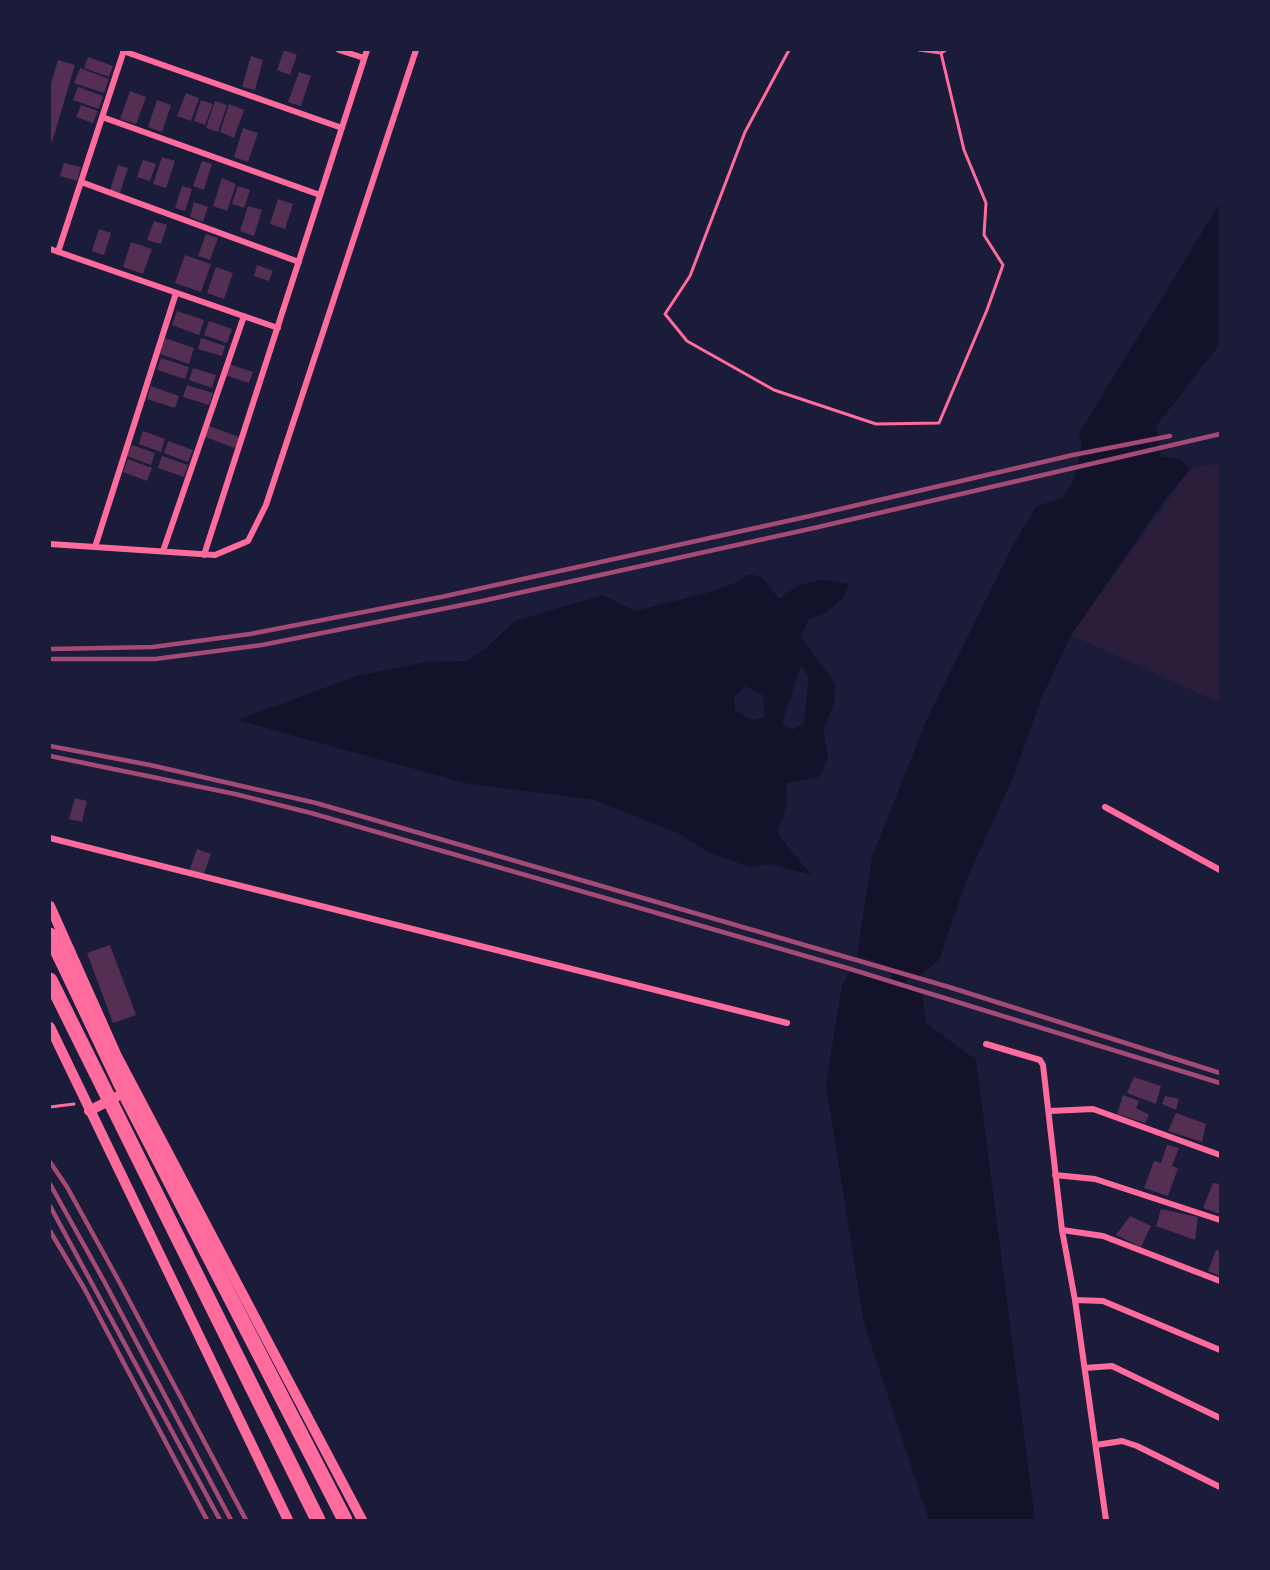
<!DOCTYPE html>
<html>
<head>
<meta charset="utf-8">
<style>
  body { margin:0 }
  #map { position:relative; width:1270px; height:1570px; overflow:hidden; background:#1b1b3a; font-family:"Fira Sans",sans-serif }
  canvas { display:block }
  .frame { position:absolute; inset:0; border:51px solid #1b1b3a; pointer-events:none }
</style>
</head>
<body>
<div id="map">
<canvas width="1270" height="1570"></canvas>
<div class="frame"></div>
</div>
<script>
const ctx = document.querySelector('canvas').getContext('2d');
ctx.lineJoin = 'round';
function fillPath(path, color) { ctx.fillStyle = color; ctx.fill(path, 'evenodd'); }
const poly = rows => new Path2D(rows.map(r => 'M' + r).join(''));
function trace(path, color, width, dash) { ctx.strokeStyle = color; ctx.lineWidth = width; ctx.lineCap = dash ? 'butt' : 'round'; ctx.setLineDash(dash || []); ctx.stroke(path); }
const green = poly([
  [1220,463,1220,703,1071,635,1190,469]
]);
const water = poly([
  [1220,203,1220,344,1156,426,1161,457,1180,459,1190,469,1165,499,1071,635,1041,699,1014,775,968,876,939,960,918,976,857,955,872,857,927,719,1013,545,1037,506,1063,498,1075,478,1082,441,1078,435],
  [748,574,762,577,779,599,799,585,823,580,849,584,843,598,824,614,809,619,801,637,835,684,834,703,823,730,828,758,819,777,786,783,787,804,777,833,811,875,771,864,750,867,708,852,678,833,595,800,465,783,237,720,357,676,426,662,466,661,485,649,515,621,603,595,635,611,707,593,735,583],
  [801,665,809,677,804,723,792,730,782,723],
  [745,686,763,695,765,717,753,720,735,711,734,697],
  [852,968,921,987,926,1023,976,1060,1035,1520,929,1520,864,1323,826,1085,842,986]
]);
const canal = poly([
  [895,1003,904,948]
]);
const building = poly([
  [284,50,297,55,290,75,277,70],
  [251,56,263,60,255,90,242,87],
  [88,57,113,66,109,77,84,68],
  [58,60,75,65,52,142,50,141,50,88],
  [80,68,109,79,104,93,74,83],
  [299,72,311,76,301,106,288,102],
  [78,87,103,96,99,109,73,100],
  [130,91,146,97,136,124,120,119],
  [186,93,199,98,191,121,177,116],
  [157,100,171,105,162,132,148,127],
  [201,100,213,104,205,125,194,121],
  [215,101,227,105,218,132,206,128],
  [229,104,244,110,234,138,220,132],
  [81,105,98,111,93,123,76,117],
  [243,128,258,133,248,162,234,157],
  [162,157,175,161,166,188,153,184],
  [143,160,156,164,150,181,137,177],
  [202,161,212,164,204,190,193,186],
  [64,163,81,167,77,181,60,176],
  [118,165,128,168,120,193,110,190],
  [222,178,236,184,227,211,213,206],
  [182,186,192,189,185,211,175,208],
  [238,186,250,190,244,208,232,204],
  [278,199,293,204,285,229,270,224],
  [194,202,208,207,203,222,190,217],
  [248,206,262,210,254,236,240,231],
  [154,221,167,225,161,244,147,240],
  [99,229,111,233,104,255,92,251],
  [206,234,218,238,210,260,198,256],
  [131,242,152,249,143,274,123,267],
  [185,255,211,264,201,292,175,283],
  [257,265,273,271,269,281,254,276],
  [216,267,233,273,224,299,207,293],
  [177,311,204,320,199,335,172,325],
  [209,321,232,329,227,343,204,335],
  [165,338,194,348,189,364,160,354],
  [201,338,225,346,222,356,198,349],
  [161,358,189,367,185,379,157,370],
  [229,364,253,372,249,383,225,375],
  [193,368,216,375,212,388,189,380],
  [187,385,213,393,209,405,183,397],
  [151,386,179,396,175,408,147,399],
  [209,426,239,437,235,448,205,437],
  [143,431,165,439,161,452,139,444],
  [168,441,193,450,188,462,164,453],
  [132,445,155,453,151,465,127,456],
  [162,456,188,465,184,477,158,468],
  [128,459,152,468,147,481,123,472],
  [75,798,87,801,82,822,69,819],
  [197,849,211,854,203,876,189,872],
  [110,945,136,1015,113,1023,87,953],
  [1134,1077,1161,1086,1156,1104,1127,1093],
  [1123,1095,1139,1101,1136,1108,1149,1115,1145,1123,1117,1114],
  [1165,1096,1179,1099,1176,1110,1162,1104],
  [1176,1113,1206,1124,1202,1142,1168,1131],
  [1167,1145,1179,1148,1172,1166,1178,1168,1168,1196,1144,1188,1154,1161,1161,1163],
  [1213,1183,1220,1184,1220,1214,1203,1208],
  [1161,1209,1198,1217,1195,1240,1156,1226],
  [1130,1216,1151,1226,1141,1247,1116,1235],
  [1216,1250,1220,1251,1220,1276,1208,1271]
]);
const path = poly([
  [789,50,745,132,690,276,665,314,687,341,774,390,876,424,939,423,987,310,1003,265,984,235,986,203,964,150,941,53],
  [919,50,941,53,946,50],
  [50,1107,74,1104]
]);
const minor = poly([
  [339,50,364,58],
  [123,51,342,128],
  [102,117,320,195],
  [81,182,299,262],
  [50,249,278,328],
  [58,252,124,50],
  [50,544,215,555,248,541,266,505,416,50],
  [95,547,176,293],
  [163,551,244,316],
  [204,555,367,50],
  [1105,807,1220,870],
  [50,838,787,1023],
  [986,1044,1040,1060,1043,1065,1062,1230,1075,1300,1106,1520],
  [1050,1111,1093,1109,1220,1155],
  [1055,1175,1095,1179,1220,1220],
  [1062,1230,1103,1236,1220,1281],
  [1075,1300,1103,1301,1220,1350],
  [1085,1368,1112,1366,1220,1418],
  [1096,1445,1122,1441,1137,1446,1220,1487]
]);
const tertiary = poly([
  [50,906,117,1056,362,1520],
  [50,1027,288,1520],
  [89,1111,116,1097]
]);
const primary = poly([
  [50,935,127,1097,345,1520],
  [50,980,318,1520]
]);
const rail = poly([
  [50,649,153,647,250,634,441,597,810,516,1073,455,1170,436],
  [50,659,155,659,262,645,482,601,814,528,1220,434],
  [50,746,150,765,316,803,949,987,1220,1073],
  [50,756,235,794,311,813,847,968,1220,1083],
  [50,1162,67,1187,115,1274,246,1520],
  [50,1184,104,1281,231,1520],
  [50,1206,220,1520],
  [50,1231,84,1288,207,1520]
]);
fillPath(green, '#2a1e3b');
fillPath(water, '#12122b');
trace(canal, '#12122b', 16);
fillPath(building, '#542f53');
trace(path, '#ff6b9d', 3);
trace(minor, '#ff6b9d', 6);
trace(tertiary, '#ff6b9d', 10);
trace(primary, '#ff6b9d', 15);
trace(rail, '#a44b75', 4.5);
</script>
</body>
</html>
